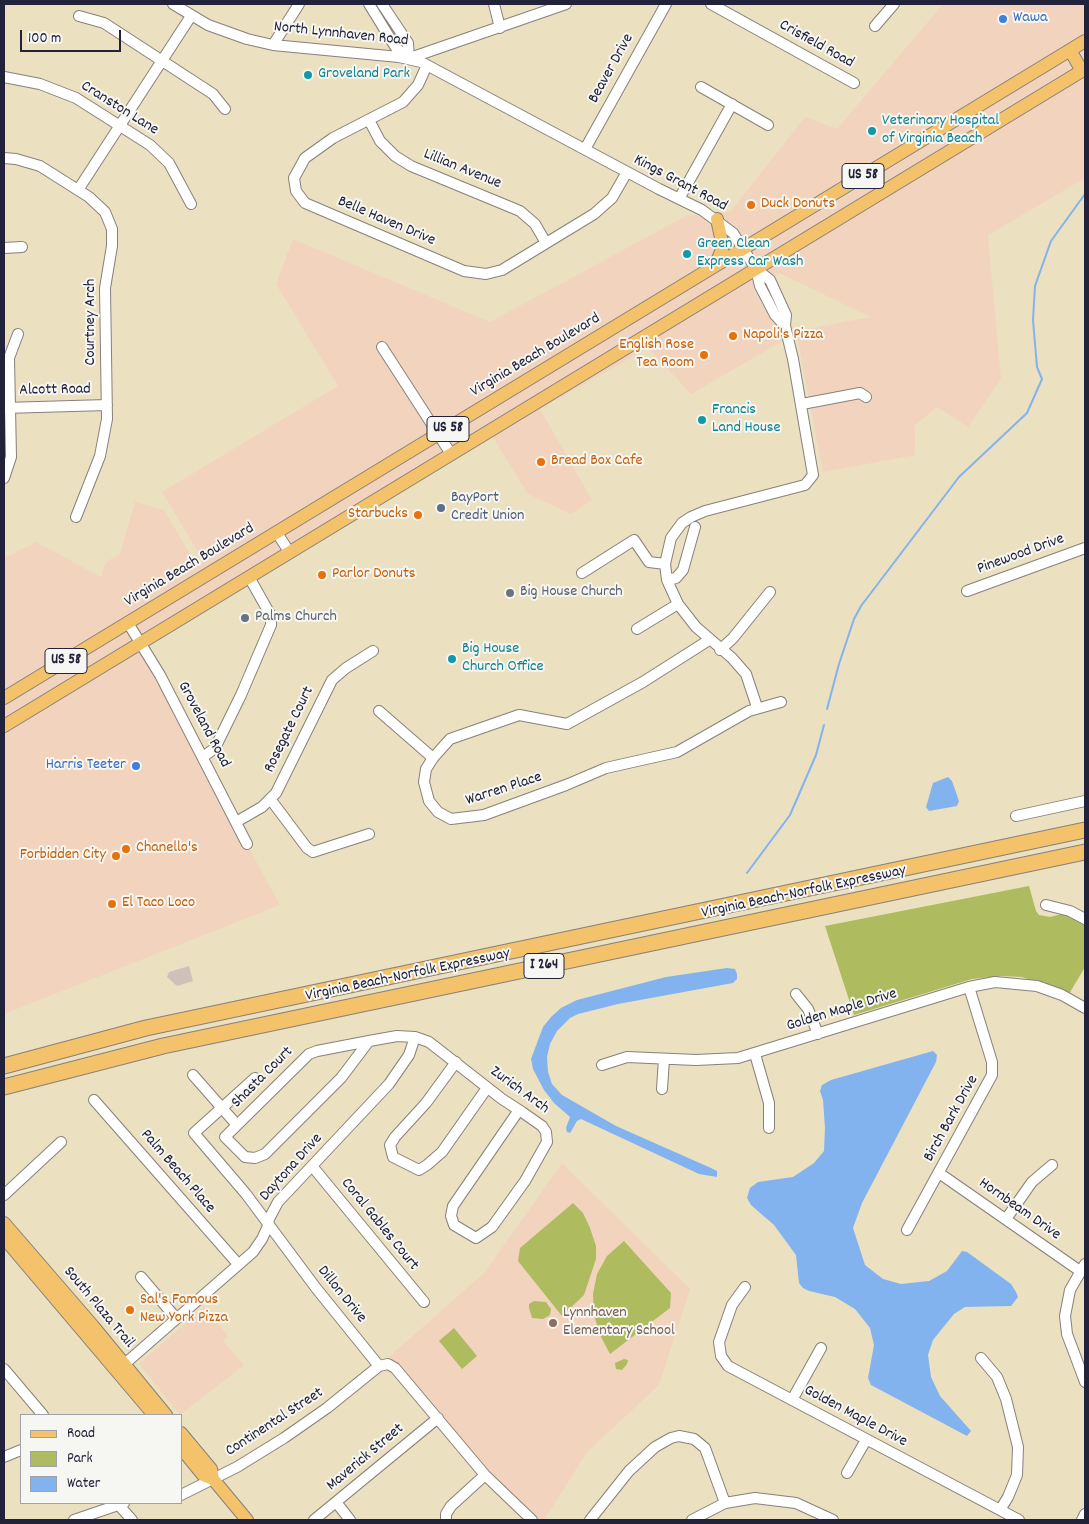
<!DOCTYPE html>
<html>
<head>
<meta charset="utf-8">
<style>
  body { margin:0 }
  #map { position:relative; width:1089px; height:1524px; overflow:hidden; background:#ebe0bf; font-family:Dekko,sans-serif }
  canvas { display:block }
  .frame { position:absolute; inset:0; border:5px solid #22223b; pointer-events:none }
  .legend { position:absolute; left:20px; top:1414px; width:162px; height:90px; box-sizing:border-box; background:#f6f6f2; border:1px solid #a1a1a9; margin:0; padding:6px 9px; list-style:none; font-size:15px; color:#22223b }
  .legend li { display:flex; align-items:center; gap:10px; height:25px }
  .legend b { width:25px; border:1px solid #a1a1a9 }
  .scale { position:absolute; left:20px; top:30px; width:101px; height:22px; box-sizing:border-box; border:2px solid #22223b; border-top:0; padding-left:6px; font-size:15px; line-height:18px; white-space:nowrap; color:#22223b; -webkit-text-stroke:4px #f6f6f2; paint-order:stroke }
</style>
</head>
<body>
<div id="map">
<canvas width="1089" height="1524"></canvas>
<div class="frame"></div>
<ul class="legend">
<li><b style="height:6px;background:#f3c26a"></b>Road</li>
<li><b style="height:14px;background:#aebb5e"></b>Park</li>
<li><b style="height:14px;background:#83b3ee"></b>Water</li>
</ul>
<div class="scale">100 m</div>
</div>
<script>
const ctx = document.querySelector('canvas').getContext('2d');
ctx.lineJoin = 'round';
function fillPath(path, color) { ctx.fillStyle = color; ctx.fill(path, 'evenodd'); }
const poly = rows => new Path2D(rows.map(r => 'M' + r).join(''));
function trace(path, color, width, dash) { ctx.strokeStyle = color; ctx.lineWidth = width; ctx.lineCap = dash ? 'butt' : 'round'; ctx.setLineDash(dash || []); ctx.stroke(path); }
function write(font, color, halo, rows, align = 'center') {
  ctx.font = font + ' Dekko,sans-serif'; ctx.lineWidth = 4; ctx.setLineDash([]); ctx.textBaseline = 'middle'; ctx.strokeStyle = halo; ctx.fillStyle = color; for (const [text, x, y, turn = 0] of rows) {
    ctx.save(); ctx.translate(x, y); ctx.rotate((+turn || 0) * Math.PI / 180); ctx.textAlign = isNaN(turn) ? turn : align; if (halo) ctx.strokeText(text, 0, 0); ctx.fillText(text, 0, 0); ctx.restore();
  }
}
const built = poly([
  [943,4,1082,4,1085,9,1085,178,988,235,1001,379,968,427,937,407,915,425,915,455,823,472,796,331,870,317,780,273,753,288,783,341,691,394,648,348,540,409,592,500,571,514,528,494,492,436,135,640,280,905,4,1014,4,558,36,542,101,577,106,562,120,554,135,502,164,510,196,564,203,560,162,492,338,386,276,284,293,239,490,322,686,216,731,211,805,117,837,129],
  [562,1163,690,1289,659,1385,587,1452,544,1520,538,1520,492,1477,390,1356,485,1272],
  [204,1307,228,1336,224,1339,225,1343,244,1365,180,1415,139,1364]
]);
const industrial = poly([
  [189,966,193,981,177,986,167,977,169,972]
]);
const green = poly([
  [1029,886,1036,911,1039,915,1050,917,1066,913,1085,924,1085,967,1069,994,1022,977,1001,976,972,979,854,1015,825,926],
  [573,1203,583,1213,590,1228,596,1246,596,1259,584,1295,562,1316,518,1261,520,1248],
  [624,1241,671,1293,670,1308,610,1354,599,1333,594,1314,593,1294,597,1274,607,1256],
  [534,1301,546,1302,551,1309,550,1315,543,1319,532,1318,529,1308,529,1304],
  [454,1328,477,1356,462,1369,439,1341],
  [624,1359,628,1360,627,1364,622,1370,616,1369,615,1363]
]);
const water = poly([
  [948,777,952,781,959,801,957,806,929,811,926,807,933,783],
  [727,968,735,969,737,974,737,979,733,983,618,1004,578,1014,570,1018,557,1031,550,1044,547,1057,548,1072,552,1084,562,1095,616,1126,711,1168,717,1171,717,1177,699,1174,581,1119,577,1121,570,1133,567,1132,566,1128,570,1117,554,1103,544,1090,533,1069,531,1059,543,1027,551,1017,561,1008,577,1000,666,977],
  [933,1051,937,1055,936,1062,862,1203,853,1228,865,1265,883,1279,901,1284,929,1281,947,1271,962,1251,967,1252,1011,1284,1016,1292,1018,1297,1011,1306,965,1307,954,1314,933,1340,928,1355,931,1377,940,1396,971,1431,967,1436,871,1385,868,1378,874,1345,870,1328,855,1309,835,1297,809,1291,803,1288,799,1283,796,1255,774,1225,751,1205,747,1198,750,1188,758,1182,793,1177,814,1163,824,1151,825,1128,823,1100,820,1091,822,1085,831,1080]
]);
const stream = poly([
  [827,709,839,664,854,619,861,606,959,477,1027,413,1042,379,1037,367,1033,320,1035,286,1051,241,1085,194],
  [747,873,790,815,816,755,824,725]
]);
const minor = poly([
  [173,4,208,25,247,39,273,45,399,57,421,62,659,189,702,210,733,233,756,269,770,280,786,315,785,326,793,359,813,475,805,485,705,511,691,517,682,523,671,538,665,564,667,580,678,604,696,627,732,658,746,674,757,707],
  [369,4,396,48,409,58],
  [382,4,408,43,409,59],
  [494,4,500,28],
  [711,4,854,83],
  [79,16,104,23,213,94,225,109],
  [875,26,894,4],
  [273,45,299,4],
  [410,58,566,4],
  [427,65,418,85,403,102,333,138,305,158,294,178,296,191,305,203,464,271,486,274,502,270,594,214,612,198,627,172],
  [4,77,40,84,76,98,150,145,169,163,191,204],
  [701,87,768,125],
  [369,120,380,141,395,156,411,166,520,211,535,224,546,243],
  [585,149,666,4],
  [4,158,16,159,40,166,89,197,105,212,112,229,112,246,105,288,107,419,100,456,76,517],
  [78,190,191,16],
  [679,199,732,104],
  [4,248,22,247],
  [756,269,760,286,775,315,785,326],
  [382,347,451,454],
  [802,404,860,393,866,397],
  [4,408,107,405],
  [4,478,11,457,9,358,18,334],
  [277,533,290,553],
  [582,573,634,540,649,562,665,564],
  [667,580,676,578,683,570,695,527],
  [967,591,1085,548],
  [128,623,160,675,247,844],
  [637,629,678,604],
  [709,640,643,682,567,724,519,715,450,739,433,758,426,769,424,782,429,801,438,812,451,819,484,815,566,785,606,768,677,752,749,711,781,702],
  [720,650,733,638,770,592],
  [379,711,433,758],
  [203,757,215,748,241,695,271,625,271,616,249,577],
  [271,800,307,848,313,852,369,834],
  [1016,816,1085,801],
  [236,822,262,807,276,793,332,680,346,668,373,651],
  [1046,905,1070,911,1085,919],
  [796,994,808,1009,818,1034],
  [369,1041,341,1078,265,1154,255,1158,245,1157,225,1137,309,1054,317,1051,369,1041,397,1036,415,1037,429,1042,502,1099,522,1112,542,1126,546,1132,547,1142,525,1181,492,1227,476,1238,454,1225,451,1216,453,1206,519,1110],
  [755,1054,769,1103,769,1128],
  [456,1062,426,1103,395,1137,390,1145,393,1157,419,1170,427,1165,442,1152,487,1088],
  [602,1065,627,1057,696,1060,738,1058,969,987,995,982,1037,986,1062,995,1085,1008],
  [193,1075,237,1125],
  [255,1078,194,1133,246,1194,316,1288,379,1366],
  [662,1089,664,1059],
  [94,1100,238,1264],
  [312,1166,424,1302],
  [939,1173,1080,1271],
  [4,1195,61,1142],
  [1006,1219,1032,1182,1052,1165],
  [907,1230,992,1075,992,1062,969,987],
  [1085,1264,1070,1290,1065,1316,1067,1334,1085,1382],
  [141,1277,176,1318],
  [745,1287,732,1305,719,1342,721,1356,728,1366,1019,1520],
  [981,1358,997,1377,1006,1399,1018,1447,1017,1475,1008,1497,1000,1510],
  [120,1368,253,1252,262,1239,268,1226,269,1219,278,1202,389,1084,409,1055,415,1037],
  [4,1369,43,1415],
  [792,1400,821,1348],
  [4,1457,21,1450],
  [847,1473,866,1440],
  [181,1495,237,1467,284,1438,327,1408,379,1366,388,1364,395,1368,485,1475,532,1520],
  [336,1502,350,1520],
  [117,1503,132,1520],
  [74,1520,124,1503],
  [314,1520,438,1418],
  [446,1520,446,1514,451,1506,485,1475],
  [590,1520,629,1471,655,1447,671,1438,679,1436,694,1439,705,1448,725,1503],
  [692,1520,725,1503,755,1498,796,1503,833,1520],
  [1082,1520,1085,1514]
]);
const major = poly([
  [1070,50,1082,71],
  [715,266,723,247,717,219],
  [4,698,1085,41],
  [4,726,1085,69],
  [4,1223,93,1326,166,1415],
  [4,1238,154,1415],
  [181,1433,211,1469,213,1479,247,1520],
  [181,1448,203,1475,213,1479]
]);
const highway = poly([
  [4,1066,146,1028,1085,830],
  [4,1087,163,1046,1085,852]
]);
const markers = [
  [1003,19,5,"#3f7fe0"],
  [308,75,5,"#0f9aa8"],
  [872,131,5,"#0f9aa8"],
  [751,205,5,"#e8710a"],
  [687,254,5,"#0f9aa8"],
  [733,336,5,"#e8710a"],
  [704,355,5,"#e8710a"],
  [702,420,5,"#0f9aa8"],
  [541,462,5,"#e8710a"],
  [441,508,5,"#5c6f8a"],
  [418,515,5,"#e8710a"],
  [322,575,5,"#e8710a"],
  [510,593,5,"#6b7280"],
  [245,618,5,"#6b7280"],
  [452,659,5,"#0f9aa8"],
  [136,766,5,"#3f7fe0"],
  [126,849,5,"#e8710a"],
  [116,856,5,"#e8710a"],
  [112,904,5,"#e8710a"],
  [130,1310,5,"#e8710a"],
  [553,1323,5,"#8d6e63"]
];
const shields = [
  [863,176,42],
  [448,429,42],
  [66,661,42],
  [544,966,40]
];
const shieldNames = [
  ["US 58",863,176],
  ["US 58",448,429],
  ["US 58",66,661],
  ["I 264",544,966]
];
const shopNames = [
  ["Wawa",1013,19],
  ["Harris Teeter",126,766,"right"]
];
const streetNames = [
  ["North Lynnhaven Road",341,35,6],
  ["Crisfield Road",816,45,29],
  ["Beaver Drive",612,69,-61],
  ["Cranston Lane",119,109,32],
  ["Lillian Avenue",462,170,22],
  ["Kings Grant Road",680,184,28],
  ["Belle Haven Drive",386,222,23],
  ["Courtney Arch",92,322,-90],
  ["Virginia Beach Boulevard",536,356,-31],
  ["Alcott Road",55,391,-1],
  ["Pinewood Drive",1021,555,-20],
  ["Virginia Beach Boulevard",190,566,-31],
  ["Groveland Road",203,725,62],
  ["Rosegate Court",290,730,-64],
  ["Warren Place",504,790,-18],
  ["Virginia Beach-Norfolk Expressway",804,893,-12],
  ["Virginia Beach-Norfolk Expressway",408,976,-12],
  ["Golden Maple Drive",842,1011,-17],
  ["Shasta Court",263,1078,-45],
  ["Zurich Arch",519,1091,36],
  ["Birch Bark Drive",952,1119,-61],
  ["Daytona Drive",292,1168,-48],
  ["Palm Beach Place",177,1172,49],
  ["Hornbeam Drive",1019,1210,35],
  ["Coral Gables Court",379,1225,51],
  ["Dillon Drive",341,1295,51],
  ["South Plaza Trail",98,1308,50],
  ["Golden Maple Drive",855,1417,28],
  ["Continental Street",275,1423,-33],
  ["Maverick Street",366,1458,-40]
];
const cultureNames = [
  ["Groveland Park",318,75],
  ["Veterinary Hospital",882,122],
  ["of Virginia Beach",882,140],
  ["Green Clean",697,245],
  ["Express Car Wash",697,263],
  ["Francis",712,411],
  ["Land House",712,429],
  ["Big House",462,650],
  ["Church Office",462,668]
];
const foodNames = [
  ["Duck Donuts",761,205],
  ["Napoli's Pizza",743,336],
  ["English Rose",694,346,"right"],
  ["Tea Room",694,364,"right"],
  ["Bread Box Cafe",551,462],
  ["Starbucks",408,515,"right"],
  ["Parlor Donuts",332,575],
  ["Chanello's",136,849],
  ["Forbidden City",106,856,"right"],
  ["El Taco Loco",122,904],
  ["Sal's Famous",140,1301],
  ["New York Pizza",140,1319]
];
const serviceNames = [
  ["BayPort",451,499],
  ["Credit Union",451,517]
];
const worshipNames = [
  ["Big House Church",520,593],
  ["Palms Church",255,618]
];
const educationNames = [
  ["Lynnhaven",563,1314],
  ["Elementary School",563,1332]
];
fillPath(built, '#f2d4be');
fillPath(industrial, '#cfc0ba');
fillPath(green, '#aebb5e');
fillPath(water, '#83b3ee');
trace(stream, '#83b3ee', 2);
trace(minor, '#86817d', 12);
trace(major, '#86817d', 14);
trace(highway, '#86817d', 17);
trace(minor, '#fff', 10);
trace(major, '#f3c26a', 12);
trace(highway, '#f3c26a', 15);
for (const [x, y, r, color] of markers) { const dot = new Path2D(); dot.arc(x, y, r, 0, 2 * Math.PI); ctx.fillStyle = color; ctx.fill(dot); trace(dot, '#f6f6f2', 2); }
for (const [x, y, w] of shields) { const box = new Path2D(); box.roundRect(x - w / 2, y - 12.5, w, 25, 4); ctx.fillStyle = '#f6f6f2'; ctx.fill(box); trace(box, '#22223b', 1); }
write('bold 15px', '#22223b', null, shieldNames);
write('16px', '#366cbe', '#f6f6f2', shopNames, 'left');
write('16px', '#22223b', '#f6f6f2', streetNames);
write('16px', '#0d838f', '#f6f6f2', cultureNames, 'left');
write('16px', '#c56008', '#f6f6f2', foodNames, 'left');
write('16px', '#4e5e75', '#f6f6f2', serviceNames, 'left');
write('16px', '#5b616d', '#f6f6f2', worshipNames, 'left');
write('16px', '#785e54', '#f6f6f2', educationNames, 'left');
</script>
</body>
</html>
